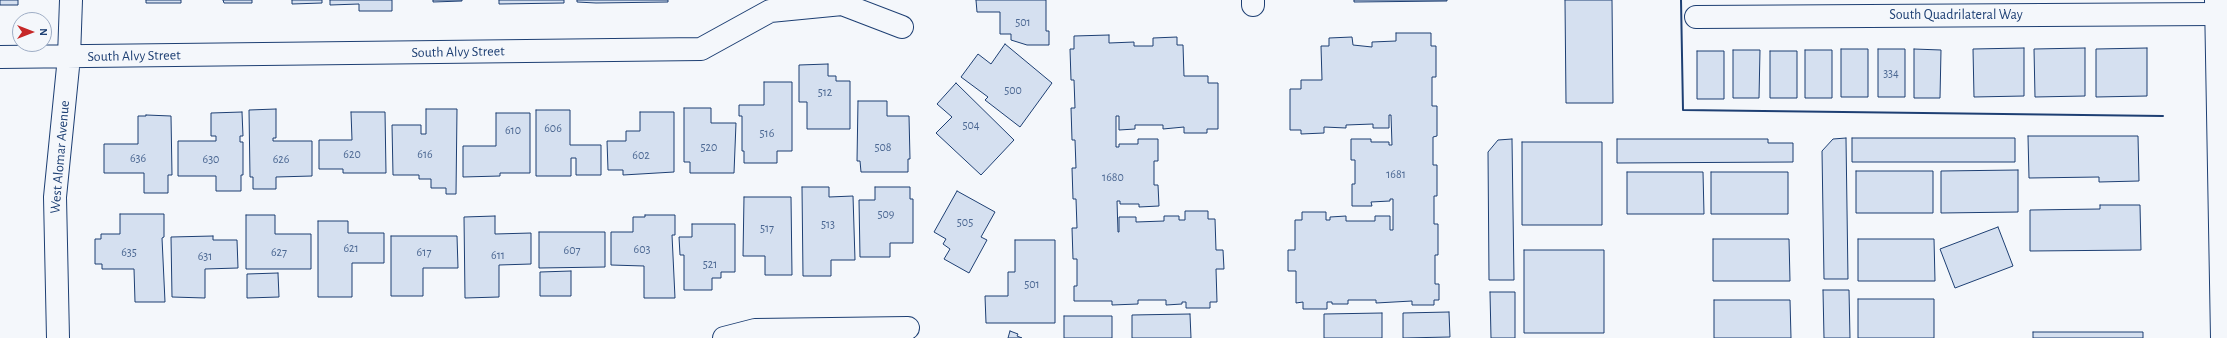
<!DOCTYPE html>
<html>
<head>
<meta charset="utf-8">
<style>
  body { margin:0 }
  #map { position:relative; width:2227px; height:338px; overflow:hidden; background:#f4f7fb; font-family:"Alegreya Sans",sans-serif }
  canvas { display:block }
  .north { position:absolute; left:12px; top:12px; width:40px; height:40px; box-sizing:border-box; background:#f4f7fb; border:1px solid #9eadc5; border-radius:50%; rotate:90deg; font-size:11px; font-weight:700; line-height:16px; text-align:center; color:#1d3f73 }
  .north::after { content:''; display:block; margin:auto; width:14px; height:18px; background:#c62828; clip-path:polygon(50% 0,100% 100%,50% 72%,0 100%) }
</style>
</head>
<body>
<div id="map">
<canvas width="2227" height="338"></canvas>
<div class="north">N</div>
</div>
<script>
const ctx = document.querySelector('canvas').getContext('2d');
ctx.lineJoin = 'round';
function fillPath(path, color) { ctx.fillStyle = color; ctx.fill(path, 'evenodd'); }
const poly = rows => new Path2D(rows.map(r => 'M' + r).join(''));
function trace(path, color, width, dash) { ctx.strokeStyle = color; ctx.lineWidth = width; ctx.lineCap = dash ? 'butt' : 'round'; ctx.setLineDash(dash || []); ctx.stroke(path); }
function write(font, color, halo, rows, align = 'center') {
  ctx.font = font + ' "Alegreya Sans",sans-serif'; ctx.lineWidth = 3; ctx.setLineDash([]); ctx.textBaseline = 'middle'; ctx.strokeStyle = halo; ctx.fillStyle = color; for (const [text, x, y, turn = 0] of rows) {
    ctx.save(); ctx.translate(x, y); ctx.rotate((+turn || 0) * Math.PI / 180); ctx.textAlign = isNaN(turn) ? turn : align; if (halo) ctx.strokeText(text, 0, 0); ctx.fillText(text, 0, 0); ctx.restore();
  }
}
const building = poly([
  [0,0,18,0,18,5,0,5,0,0],
  [146,0,181,0,181,3,146,3,146,0],
  [223,0,252,0,252,3,224,3,223,0],
  [292,0,322,0,322,3,292,4,292,0],
  [330,0,392,0,392,11,359,11,359,4,330,5,330,0],
  [433,0,462,0,462,1,433,2,433,0],
  [499,0,564,0,564,3,499,4,499,0],
  [577,0,668,0,668,2,596,3,577,2,577,0],
  [976,0,1046,0,1046,31,1049,31,1049,45,1027,45,1011,40,1011,34,1000,34,1000,12,977,12,976,0],
  [1354,0,1447,0,1447,1,1354,2,1354,0],
  [1565,0,1612,0,1613,103,1566,103,1565,0],
  [1396,33,1431,33,1431,46,1436,46,1436,77,1432,77,1432,106,1437,106,1437,136,1433,137,1433,165,1437,165,1437,196,1434,196,1434,224,1438,224,1438,255,1435,255,1435,284,1439,284,1439,300,1434,300,1434,305,1412,305,1412,301,1376,303,1376,300,1348,300,1348,304,1332,304,1332,302,1327,302,1327,309,1303,309,1303,302,1296,303,1296,271,1288,271,1288,250,1295,250,1295,220,1302,220,1302,212,1326,212,1326,220,1330,220,1330,217,1346,216,1346,221,1375,221,1375,216,1390,216,1390,230,1393,230,1393,199,1390,199,1390,201,1371,202,1372,206,1352,206,1352,184,1355,184,1355,160,1351,160,1351,139,1371,139,1371,142,1389,142,1389,145,1392,145,1391,115,1389,115,1389,128,1373,128,1373,124,1346,125,1346,128,1324,127,1324,133,1301,134,1301,130,1290,130,1290,89,1301,89,1301,80,1322,80,1321,46,1329,46,1329,38,1352,37,1353,45,1372,47,1372,42,1396,41,1396,33],
  [1109,35,1109,43,1134,42,1134,46,1153,46,1153,38,1177,37,1177,45,1183,45,1184,76,1208,76,1208,83,1218,83,1218,129,1207,129,1207,133,1184,133,1184,127,1163,129,1163,125,1135,125,1135,129,1119,130,1119,116,1116,116,1116,147,1119,147,1119,144,1138,144,1138,139,1158,139,1158,161,1154,161,1154,185,1158,185,1159,206,1139,207,1139,204,1120,204,1120,201,1117,201,1118,232,1119,232,1119,217,1136,217,1136,222,1164,221,1164,216,1179,216,1179,220,1185,220,1185,211,1208,211,1208,219,1215,219,1216,250,1223,250,1224,269,1216,269,1217,302,1210,302,1210,308,1186,308,1186,302,1182,302,1182,304,1166,305,1166,300,1138,300,1138,304,1112,305,1112,301,1074,301,1074,286,1077,286,1077,259,1073,259,1072,228,1077,228,1076,199,1073,199,1072,168,1076,168,1075,140,1072,140,1071,108,1075,108,1074,80,1071,80,1070,49,1074,49,1074,36,1109,35],
  [1005,44,1052,83,1020,127,985,100,988,97,961,77,978,54,991,64,1005,44],
  [2024,48,2024,96,1974,97,1973,49,2024,48],
  [2085,48,2085,96,2035,97,2034,49,2085,48],
  [2147,48,2147,96,2096,97,2096,49,2147,48],
  [1841,49,1868,49,1868,97,1841,97,1841,49],
  [1878,49,1905,49,1905,97,1878,97,1878,49],
  [1914,49,1941,50,1940,98,1914,98,1914,49],
  [1733,50,1760,50,1759,98,1733,98,1733,50],
  [1805,50,1832,50,1832,98,1805,98,1805,50],
  [1697,51,1724,51,1724,99,1697,99,1697,51],
  [1770,51,1797,51,1797,98,1770,98,1770,51],
  [828,64,828,76,836,76,836,81,850,81,850,129,807,129,807,102,799,102,799,65,828,64],
  [764,82,792,82,792,151,777,151,777,163,744,163,744,151,742,151,742,116,739,116,739,105,764,105,764,82],
  [956,83,1014,140,981,175,936,133,952,117,937,104,956,83],
  [858,101,887,101,887,116,909,116,910,159,908,159,908,172,861,172,860,161,857,161,858,101],
  [684,108,711,108,711,123,736,123,734,173,690,173,690,162,684,162,684,108],
  [276,109,276,138,273,138,273,141,312,141,312,176,276,177,276,189,253,189,253,177,250,177,249,110,276,109],
  [426,109,457,109,456,194,446,194,446,188,431,188,431,179,419,179,419,175,393,175,392,125,421,125,421,134,426,134,426,109],
  [536,110,570,110,570,145,601,145,601,175,576,175,576,158,571,158,571,176,536,176,536,110],
  [242,112,243,136,240,136,240,142,243,142,243,175,241,175,241,191,216,191,216,176,178,176,178,141,216,141,216,136,211,136,211,113,242,112],
  [351,112,385,112,386,173,343,173,343,169,319,169,319,140,352,140,351,112],
  [640,112,674,112,674,172,623,175,623,170,608,170,607,141,626,141,626,131,640,131,640,112],
  [496,113,530,113,530,173,500,173,500,176,463,177,463,146,496,146,496,113],
  [146,115,171,116,172,175,168,175,168,193,144,193,144,173,104,173,104,144,138,144,138,116,146,116,146,115],
  [2028,136,2138,136,2139,181,2099,182,2099,177,2029,178,2028,136],
  [1846,138,1848,279,1824,279,1822,151,1833,139,1846,138],
  [1852,138,2015,138,2015,162,1852,162,1852,138],
  [1512,139,1514,280,1489,280,1488,152,1498,140,1512,139],
  [1617,139,1768,139,1768,143,1793,143,1793,162,1617,163,1617,139],
  [1522,142,1602,142,1602,225,1522,225,1522,142],
  [2018,170,2018,212,1941,213,1941,171,2018,170],
  [1856,171,1933,171,1933,213,1856,213,1856,171],
  [1627,172,1703,172,1704,214,1627,214,1627,172],
  [1711,172,1788,172,1788,214,1711,214,1711,172],
  [802,187,829,187,829,197,853,196,855,260,831,260,831,276,803,276,802,187],
  [875,187,910,187,910,199,913,199,913,243,890,243,890,257,860,257,859,200,875,200,875,187],
  [957,191,995,212,981,237,987,240,969,273,944,259,950,249,943,244,946,239,934,232,957,191],
  [744,197,791,197,792,275,765,275,765,256,743,256,744,197],
  [2100,205,2140,205,2141,250,2030,251,2030,210,2100,209,2100,205],
  [120,214,164,214,164,237,162,238,165,302,135,302,134,269,102,269,102,264,95,264,95,239,101,239,101,234,120,234,120,214],
  [246,215,275,215,275,234,311,234,311,269,246,269,246,215],
  [645,215,675,215,675,235,672,235,675,298,644,298,644,266,611,265,611,232,633,232,633,217,645,217,645,215],
  [495,216,495,234,531,233,531,264,499,265,499,297,465,298,464,217,495,216],
  [318,221,348,221,348,233,384,233,384,263,352,263,352,297,318,297,318,221],
  [692,224,735,224,735,272,721,272,721,278,712,278,712,290,684,290,684,255,680,255,679,237,692,237,692,224],
  [1998,227,2013,266,1955,288,1940,249,1998,227],
  [539,232,605,232,605,267,539,268,539,232],
  [213,236,213,240,237,240,238,268,205,269,205,298,172,297,171,237,213,236],
  [391,236,457,236,458,268,423,268,423,296,391,296,391,236],
  [1713,239,1789,239,1790,281,1713,281,1713,239],
  [1858,239,1934,239,1935,281,1858,281,1858,239],
  [1015,240,1055,240,1055,323,986,323,985,296,1008,296,1008,272,1015,272,1015,240],
  [1524,250,1604,250,1604,333,1524,333,1524,250],
  [571,271,571,296,540,296,540,272,571,271],
  [278,273,279,297,247,298,247,274,278,273],
  [1823,290,1849,290,1850,338,1824,338,1823,290],
  [1490,292,1515,292,1515,338,1491,338,1490,292],
  [1858,299,1934,299,1934,338,1858,338,1858,299],
  [1714,300,1790,300,1791,338,1714,338,1714,300],
  [1449,312,1450,337,1403,338,1403,313,1449,312],
  [1382,313,1382,338,1324,338,1324,314,1382,313],
  [1190,314,1191,338,1132,338,1132,315,1190,314],
  [1064,316,1112,316,1112,338,1064,338,1064,316],
  [1010,331,1018,334,1017,336,1022,338,1008,338,1010,331],
  [2033,332,2143,332,2143,338,2033,338,2033,332]
]);
const street = poly([
  [1253,0,1253,5],
  [1696,17,2216,14],
  [0,57,701,49,770,11,842,4,902,27],
  [58,338,55,197,69,57,71,0],
  [724,338,755,330,908,328]
]);
const secondary = poly([
  [2216,0,2222,338]
]);
const wall = poly([
  [1681,0,1683,110,2163,116]
]);
const numberNames = [
  ["501",1023,22],
  ["334",1891,73],
  ["500",1013,90],
  ["512",825,92],
  ["504",971,125],
  ["606",553,128],
  ["610",513,130],
  ["516",767,133],
  ["520",709,147],
  ["508",883,147],
  ["620",352,154],
  ["616",425,154],
  ["602",641,155],
  ["636",138,158],
  ["630",211,159],
  ["626",281,159],
  ["1681",1396,174],
  ["1680",1113,177],
  ["509",886,214],
  ["505",965,222],
  ["513",828,224],
  ["517",767,228],
  ["621",351,248],
  ["603",642,249],
  ["607",572,250],
  ["635",129,252],
  ["627",279,252],
  ["617",424,252],
  ["611",498,255],
  ["631",205,256],
  ["521",710,264],
  ["501",1032,284]
];
const streetNames = [
  ["South Quadrilateral Way",1956,15],
  ["South Alvy Street",458,52,-1],
  ["South Alvy Street",134,56,-1],
  ["West Alomar Avenue",60,157,-85]
];
fillPath(building, '#d5e0f0');
trace(building, '#1d3f73', 1);
trace(street, '#1d3f73', 24);
trace(secondary, '#1d3f73', 24);
trace(street, '#f4f7fb', 22);
trace(secondary, '#f4f7fb', 22);
trace(wall, '#1d3f73', 2);
write('12px', '#4b6792', null, numberNames);
write('14px', '#1d3f73', '#f4f7fb', streetNames);
</script>
</body>
</html>
